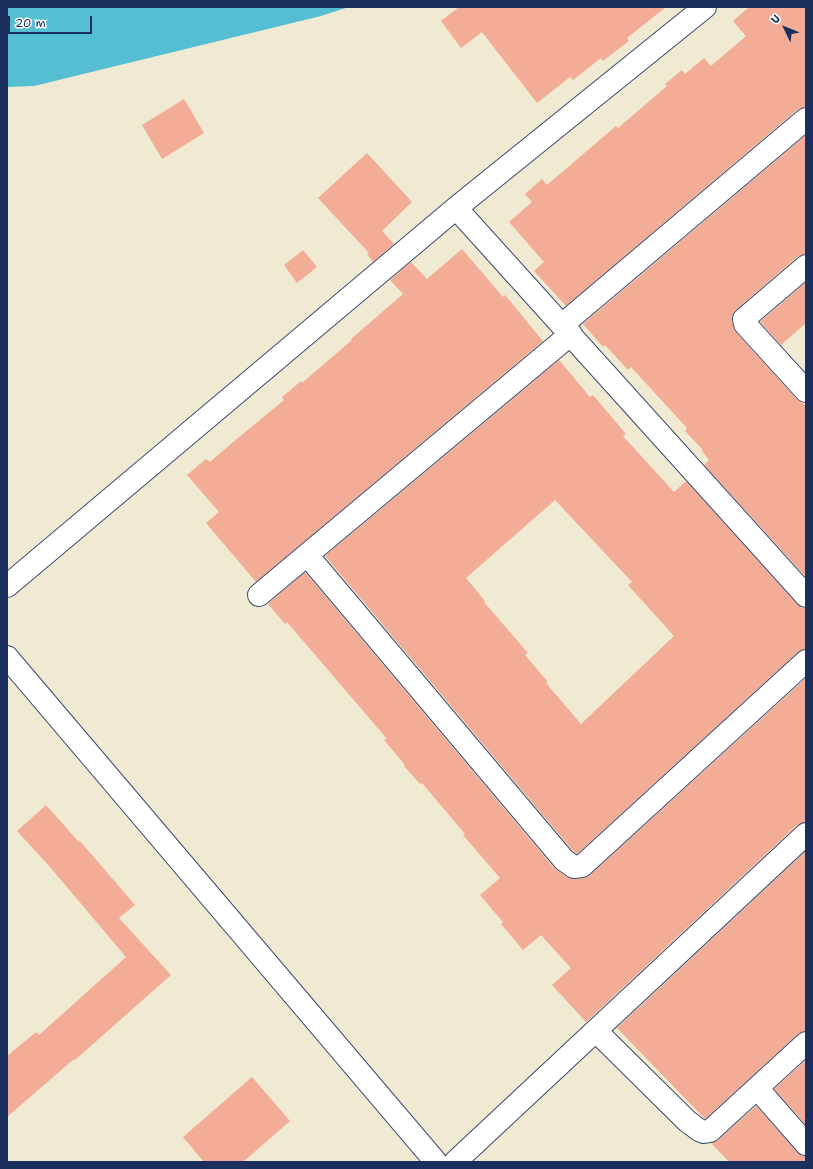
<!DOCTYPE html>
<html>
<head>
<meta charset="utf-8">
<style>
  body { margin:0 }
  #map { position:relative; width:813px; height:1169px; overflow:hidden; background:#f0ead2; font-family:"Shantell Sans",sans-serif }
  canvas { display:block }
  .frame { position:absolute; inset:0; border:8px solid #1b2f5e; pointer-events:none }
  .north { position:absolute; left:765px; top:8px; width:40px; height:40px; -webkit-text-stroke:3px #fff; paint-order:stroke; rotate:313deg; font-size:11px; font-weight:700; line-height:16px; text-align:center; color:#1b2f5e }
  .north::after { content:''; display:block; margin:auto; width:14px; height:18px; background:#1b2f5e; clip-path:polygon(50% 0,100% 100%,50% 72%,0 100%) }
  .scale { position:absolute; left:8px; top:16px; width:84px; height:18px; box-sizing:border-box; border:2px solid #1b2f5e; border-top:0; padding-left:5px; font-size:12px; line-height:14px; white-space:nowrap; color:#1b2f5e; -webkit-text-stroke:3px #fff; paint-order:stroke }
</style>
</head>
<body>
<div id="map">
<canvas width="813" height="1169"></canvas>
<div class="frame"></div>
<div class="north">U</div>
<div class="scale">20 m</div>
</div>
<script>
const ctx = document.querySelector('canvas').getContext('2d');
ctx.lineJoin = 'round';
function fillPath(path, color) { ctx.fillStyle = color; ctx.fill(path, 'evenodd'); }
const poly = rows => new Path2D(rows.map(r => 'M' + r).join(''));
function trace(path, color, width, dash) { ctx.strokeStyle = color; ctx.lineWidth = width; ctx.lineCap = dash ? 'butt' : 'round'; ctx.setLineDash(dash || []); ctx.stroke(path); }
const water = poly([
  [7,7,349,7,321,16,34,86,7,87]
]);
const building = poly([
  [459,7,666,7,627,38,629,41,603,61,601,58,573,80,570,77,537,103,482,32,461,48,441,21],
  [749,7,806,7,806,107,798,109,566,306,534,271,544,262,509,222,532,202,525,194,542,179,547,185,616,126,618,128,667,86,665,84,682,70,685,74,704,58,711,66,746,36,733,21],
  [184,99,204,133,162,159,142,125],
  [806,135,806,254,798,256,736,310,732,315,732,321,736,332,797,399,806,406,806,577,704,465,709,460,702,451,703,450,685,431,687,428,631,367,628,370,605,345,603,347,583,324],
  [367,153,412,202,382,231,394,244,373,262,367,254,369,253,318,198],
  [462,249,503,297,505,295,543,341,256,582,206,523,219,512,187,475,206,459,210,462,232,443,284,400,282,397,301,381,302,383,352,340,351,339,403,294,390,280,411,262,427,279],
  [303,250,317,267,297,283,284,265],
  [806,282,806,323,781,345,760,322],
  [559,360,590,397,593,395,626,434,623,436,674,492,686,481,797,604,802,608,806,608,806,649,798,652,577,854,573,851,325,556],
  [555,500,632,582,628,585,674,636,581,724,546,683,548,682,525,655,528,653,484,602,485,601,466,578],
  [305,572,554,868,567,877,576,879,584,878,590,875,806,678,806,822,797,825,586,1022,552,985,571,968,541,935,523,950,501,924,503,922,480,895,500,878,463,835,465,834,422,783,420,784,404,766,405,765,384,740,387,739,358,705,287,622,285,624,268,604],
  [46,805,79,842,80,841,135,905,119,918,171,975,75,1060,74,1059,7,1117,7,1056,36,1032,39,1035,126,957,50,867,17,831],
  [806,851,806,1031,798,1034,705,1119,617,1028],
  [806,1060,806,1125,774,1089],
  [252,1077,290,1121,243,1162,204,1162,183,1137],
  [756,1106,797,1152,802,1156,806,1156,806,1162,729,1162,711,1143,718,1140]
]);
const street = poly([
  [456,208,806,596],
  [806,266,744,319,745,324,806,391],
  [562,325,806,119],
  [307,555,564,860,574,867,582,866,806,661],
  [7,586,456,208,705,7],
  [259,595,571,334],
  [7,657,436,1162],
  [596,1031,687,1121,699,1130,704,1132,710,1131,806,1043],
  [757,1088,806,1144],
  [455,1162,806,834]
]);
fillPath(water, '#56bed3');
fillPath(building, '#f3ac96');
trace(street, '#3b4b6f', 24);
trace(street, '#fff', 22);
</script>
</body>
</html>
